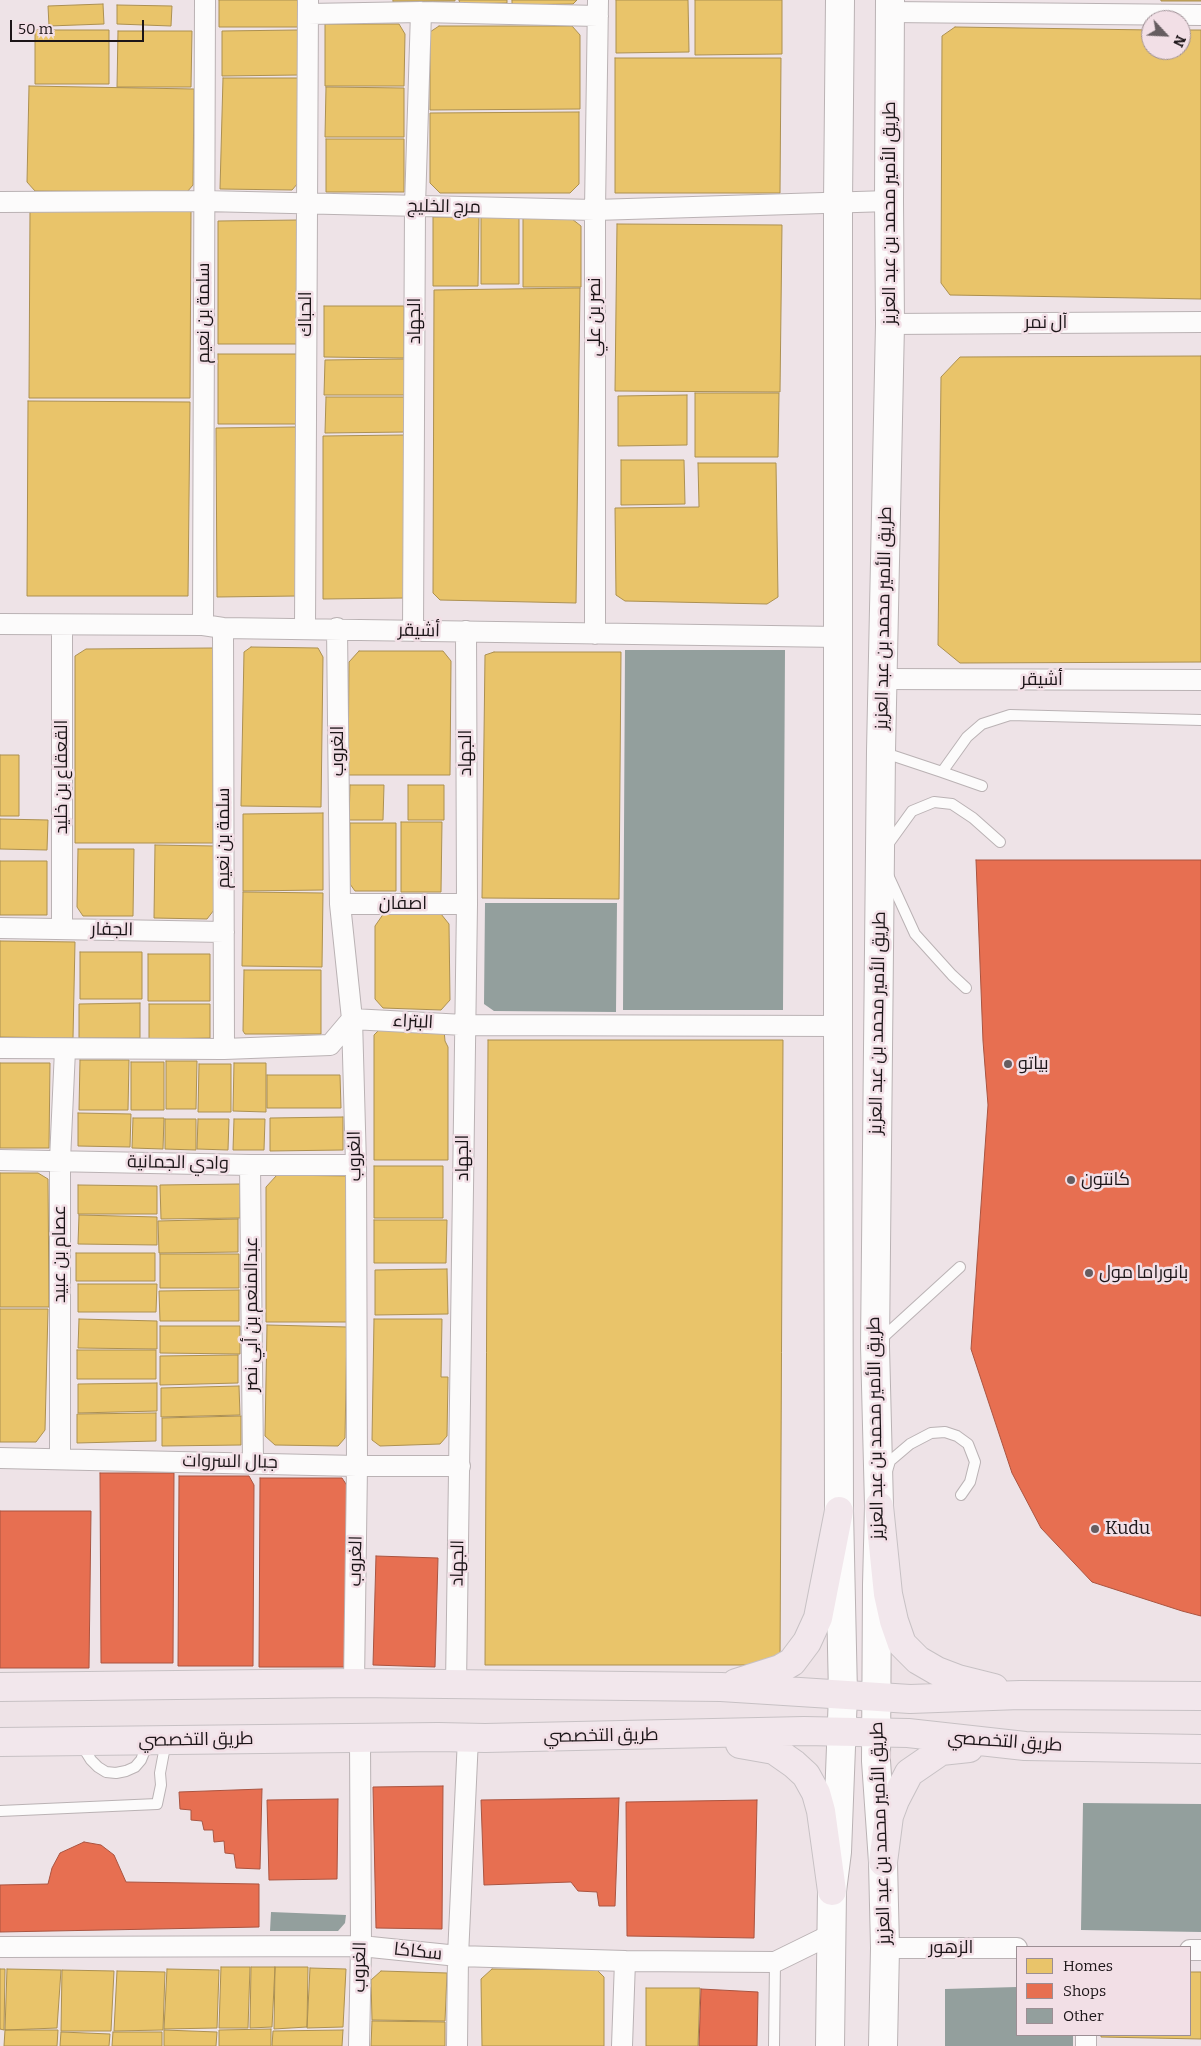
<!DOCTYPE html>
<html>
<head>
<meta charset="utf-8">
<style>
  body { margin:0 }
  #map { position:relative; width:1201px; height:2046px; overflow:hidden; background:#eee3e7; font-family:Bitter,serif }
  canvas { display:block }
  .legend { position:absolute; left:1016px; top:1946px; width:175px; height:90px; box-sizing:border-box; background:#f2dfe6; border:1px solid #9c8e94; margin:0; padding:6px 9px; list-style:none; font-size:15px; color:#1c1518 }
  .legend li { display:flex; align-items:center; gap:10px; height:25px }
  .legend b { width:25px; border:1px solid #9c8e94 }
  .north { position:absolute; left:1141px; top:10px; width:50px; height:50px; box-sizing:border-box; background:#f2dfe6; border:1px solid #9c8e94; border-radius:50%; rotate:115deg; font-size:14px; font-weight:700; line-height:20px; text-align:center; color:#1c1518 }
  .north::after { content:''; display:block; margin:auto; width:18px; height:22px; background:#665d60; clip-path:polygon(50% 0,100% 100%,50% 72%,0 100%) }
  .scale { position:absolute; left:10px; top:20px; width:134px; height:22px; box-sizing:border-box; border:2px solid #1c1518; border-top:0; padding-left:6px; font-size:15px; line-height:18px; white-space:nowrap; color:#1c1518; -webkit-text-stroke:4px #f2dfe6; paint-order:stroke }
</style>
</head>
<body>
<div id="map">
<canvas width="1201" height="2046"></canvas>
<ul class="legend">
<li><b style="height:14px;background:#e9c46a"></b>Homes</li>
<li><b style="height:14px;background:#e76f51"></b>Shops</li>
<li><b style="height:14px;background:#939f9d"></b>Other</li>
</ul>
<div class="north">N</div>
<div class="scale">50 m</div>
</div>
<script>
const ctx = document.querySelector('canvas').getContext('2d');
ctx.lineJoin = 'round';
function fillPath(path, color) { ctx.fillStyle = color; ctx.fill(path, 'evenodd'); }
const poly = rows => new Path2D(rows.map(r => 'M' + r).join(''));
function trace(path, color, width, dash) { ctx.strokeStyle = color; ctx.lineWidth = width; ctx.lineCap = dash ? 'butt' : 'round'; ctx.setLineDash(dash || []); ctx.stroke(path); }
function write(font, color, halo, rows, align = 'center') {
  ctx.font = font + ' Bitter,Cairo,serif'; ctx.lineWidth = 5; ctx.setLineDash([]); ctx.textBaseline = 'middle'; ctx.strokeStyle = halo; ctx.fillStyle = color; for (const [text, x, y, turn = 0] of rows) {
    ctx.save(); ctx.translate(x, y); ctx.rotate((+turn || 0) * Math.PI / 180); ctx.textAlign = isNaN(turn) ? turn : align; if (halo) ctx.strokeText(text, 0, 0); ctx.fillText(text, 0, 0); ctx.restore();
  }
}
const homes = poly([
  [219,0,299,0,299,27,219,27,219,0],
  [393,0,455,0,455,1,393,2,393,0],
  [459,0,507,0,507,3,460,4,459,0],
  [512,0,577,0,573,4,512,5,512,0],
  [616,0,688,0,689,52,616,53,616,0],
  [695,0,782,0,782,54,695,55,695,0],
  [1161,0,1201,0,1201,1,1161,1,1161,0],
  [103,4,104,24,49,26,48,6,103,4],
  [117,5,172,6,171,26,117,24,117,5],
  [325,24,399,24,405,34,404,86,325,86,325,24],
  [439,26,572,26,580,35,580,109,430,110,430,32,439,26],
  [955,27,1151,30,1151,50,1181,50,1181,30,1201,30,1201,299,950,295,941,283,942,36,955,27],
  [35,30,109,30,109,84,35,84,35,30],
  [298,30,298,75,222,76,222,31,298,30],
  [118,31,192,31,191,87,117,87,118,31],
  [615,58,781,58,780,193,615,193,615,58],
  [223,78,299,78,298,183,292,190,220,189,223,78],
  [29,86,194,89,193,185,187,192,35,191,27,182,29,86],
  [326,87,404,88,404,137,325,137,326,87],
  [579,112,579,184,570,193,440,193,430,183,430,113,579,112],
  [326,139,404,139,404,192,326,192,326,139],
  [30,210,191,210,190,398,29,398,30,210],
  [433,217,479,217,478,286,433,286,433,217],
  [481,217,519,217,519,284,481,284,481,217],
  [523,218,572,219,581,226,581,287,523,287,523,218],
  [299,220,299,344,218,344,218,221,299,220],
  [617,224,782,225,780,392,615,391,617,224],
  [580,288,576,603,440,600,433,593,434,290,580,288],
  [324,306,404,306,404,358,324,357,324,306],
  [218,354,298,354,297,424,218,424,218,354],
  [1201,356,1201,662,960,663,938,645,941,377,960,357,1201,356],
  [405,359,405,395,324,395,325,360,405,359],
  [695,393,779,393,778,457,695,457,695,393],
  [687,395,687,445,618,446,618,396,687,395],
  [326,397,406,397,406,432,325,433,326,397],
  [28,401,190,402,188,596,27,596,28,401],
  [296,427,297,596,217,597,216,428,296,427],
  [404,435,405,598,323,599,323,436,404,435],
  [621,460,684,460,685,504,621,505,621,460],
  [698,463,776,463,778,597,767,604,625,601,616,595,615,508,699,507,698,463],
  [251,647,318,648,323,657,321,807,241,806,244,652,251,647],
  [213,648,213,843,75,843,75,656,86,649,213,648],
  [359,651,443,651,451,661,450,775,348,775,349,662,359,651],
  [494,652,621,652,619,899,482,898,485,655,494,652],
  [0,755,19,755,19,816,0,816,0,755],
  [350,785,384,785,383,820,349,820,350,785],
  [408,785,444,785,444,820,408,820,408,785],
  [323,813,323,890,243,891,243,814,323,813],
  [0,819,48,820,47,850,0,849,0,819],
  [401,822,442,822,441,892,401,892,401,822],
  [350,823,396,823,396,891,355,891,350,884,350,823],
  [155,845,215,846,214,910,207,919,154,918,155,845],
  [78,849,134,849,133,916,83,916,77,907,78,849],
  [0,861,47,861,47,915,0,915,0,861],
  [243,892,323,893,322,967,242,966,243,892],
  [384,913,441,914,449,924,450,1000,441,1010,383,1008,375,999,375,926,384,913],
  [0,941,75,942,73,1038,0,1037,0,941],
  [80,952,142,952,142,999,80,999,80,952],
  [148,954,210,954,210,1001,148,1001,148,954],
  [244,970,321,970,321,1034,245,1034,243,1031,244,970],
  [140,1003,140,1038,79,1038,79,1004,140,1003],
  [149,1004,210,1004,210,1038,149,1039,149,1004],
  [382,1027,444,1030,445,1041,448,1047,448,1160,374,1160,374,1035,382,1027],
  [488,1040,783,1040,780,1665,485,1665,488,1040],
  [80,1060,129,1060,128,1110,79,1110,80,1060],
  [166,1061,197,1061,196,1109,166,1109,166,1061],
  [131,1062,164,1062,164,1110,131,1110,131,1062],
  [0,1063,50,1063,49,1148,0,1148,0,1063],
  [234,1063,266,1063,266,1112,233,1111,234,1063],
  [199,1064,231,1064,231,1112,198,1112,199,1064],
  [267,1075,340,1075,341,1108,267,1108,267,1075],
  [78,1113,131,1114,130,1147,78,1146,78,1113],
  [343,1117,343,1150,270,1151,270,1118,343,1117],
  [133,1118,164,1118,163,1149,132,1148,133,1118],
  [165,1119,196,1119,196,1150,165,1149,165,1119],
  [198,1119,229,1119,228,1150,197,1149,198,1119],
  [234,1119,265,1119,264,1150,233,1150,234,1119],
  [374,1166,443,1166,443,1218,374,1218,374,1166],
  [0,1173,38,1173,48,1179,49,1307,0,1307,0,1173],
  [277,1175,350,1176,349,1322,266,1322,266,1187,277,1175],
  [240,1184,240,1218,161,1219,160,1185,240,1184],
  [78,1185,157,1186,157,1214,78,1214,78,1185],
  [79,1215,157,1217,157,1245,78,1244,79,1215],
  [238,1219,238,1252,159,1253,158,1221,238,1219],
  [374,1220,447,1220,446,1263,374,1263,374,1220],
  [76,1253,155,1253,155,1281,76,1281,76,1253],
  [160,1254,239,1254,239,1288,160,1288,160,1254],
  [447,1269,448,1314,375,1315,375,1270,447,1269],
  [78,1284,157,1284,156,1312,78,1312,78,1284],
  [239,1290,239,1321,160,1321,159,1291,239,1290],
  [0,1309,48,1309,45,1430,36,1442,0,1442,0,1309],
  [79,1319,157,1321,157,1349,78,1348,79,1319],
  [374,1319,442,1319,441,1377,448,1377,447,1436,440,1444,380,1446,372,1440,374,1319],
  [267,1325,347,1327,345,1438,338,1446,275,1445,265,1436,267,1325],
  [160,1326,240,1326,240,1354,160,1353,160,1326],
  [77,1350,156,1350,156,1379,77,1379,77,1350],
  [238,1355,238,1383,160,1385,160,1356,238,1355],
  [157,1383,157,1411,78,1413,78,1384,157,1383],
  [239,1386,240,1415,161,1417,161,1388,239,1386],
  [156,1413,156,1441,77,1443,77,1414,156,1413],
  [241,1416,241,1445,162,1446,162,1418,241,1416],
  [221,1967,250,1967,248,2028,219,2028,221,1967],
  [251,1967,275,1967,272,2027,250,2028,251,1967],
  [275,1967,308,1967,307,2027,274,2029,275,1967],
  [310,1968,346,1969,343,2027,307,2028,310,1968],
  [0,1969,5,1969,4,2030,0,2029,0,1969],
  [7,1969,61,1970,57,2028,5,2030,7,1969],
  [167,1969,219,1970,217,2028,164,2029,167,1969],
  [492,1969,597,1970,604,1977,604,2046,482,2046,481,1979,492,1969],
  [62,1970,114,1971,111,2031,61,2031,62,1970],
  [117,1971,165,1972,163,2030,114,2031,117,1971],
  [381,1971,447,1973,445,2021,372,2020,371,1980,381,1971],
  [1190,1972,1201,1972,1201,2039,1101,2037,1101,2035,1190,2035,1190,1972],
  [646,1988,700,1988,698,2046,646,2046,646,1988],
  [372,2021,445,2022,445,2046,371,2046,372,2021],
  [271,2029,271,2046,219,2046,219,2030,271,2029],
  [5,2030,58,2030,57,2046,4,2046,5,2030],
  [164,2030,217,2032,216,2046,164,2046,164,2030],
  [343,2030,342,2046,272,2046,273,2031,343,2030],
  [61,2032,110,2034,109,2046,60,2046,61,2032],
  [113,2032,162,2032,162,2046,112,2046,113,2032]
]);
const shops = poly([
  [976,860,1201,860,1201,1616,1182,1611,1092,1582,1041,1528,1012,1473,971,1349,988,1105,983,1041,976,860],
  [100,1473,174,1473,173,1663,101,1663,100,1473],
  [179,1476,249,1476,254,1485,253,1666,178,1666,179,1476],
  [260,1478,342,1478,348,1487,346,1667,259,1667,260,1478],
  [0,1511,91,1511,89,1668,0,1668,0,1511],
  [376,1556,438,1558,435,1667,373,1665,376,1556],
  [443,1786,442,1929,376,1928,373,1787,443,1786],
  [262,1789,260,1869,236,1868,234,1854,225,1853,224,1841,214,1842,213,1830,204,1830,202,1821,191,1820,191,1810,180,1809,179,1792,262,1789],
  [619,1798,615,1906,599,1906,597,1892,578,1891,571,1882,484,1885,481,1800,619,1798],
  [338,1799,337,1879,269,1880,267,1800,338,1799],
  [757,1800,754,1938,627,1936,626,1802,757,1800],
  [84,1842,101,1845,114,1855,126,1882,259,1884,259,1927,0,1932,0,1885,48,1884,52,1868,60,1853,84,1842],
  [701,1989,758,1992,757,2046,699,2046,701,1989]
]);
const building = poly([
  [625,650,785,650,783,1010,623,1010],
  [485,903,617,903,616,1012,494,1011,484,1004],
  [1083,1803,1201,1804,1201,1932,1081,1930],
  [271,1912,346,1915,345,1923,338,1931,270,1931],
  [1017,1987,1017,2035,1073,2035,1073,2046,945,2046,945,1989]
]);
const lane = poly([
  [882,752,942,772,967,737,982,724,1010,715,1201,720],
  [942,772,982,786],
  [886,847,912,811,934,802,952,804,973,818,1000,842],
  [888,875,915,934,952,975,966,988],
  [880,1340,960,1267],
  [887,1471,890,1461,910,1444,931,1433,945,1432,957,1436,968,1444,975,1462,970,1482,961,1495],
  [85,1743,86,1752,91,1760,98,1767,106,1772,116,1773,126,1771,135,1767,141,1760,145,1750,146,1743],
  [0,1811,157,1804,161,1785,160,1773,166,1741],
  [774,2046,775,1962]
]);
const street = poly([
  [890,12,1201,15],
  [308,14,421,12,598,16],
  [0,202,204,201,595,210,889,201],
  [890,324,1201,322],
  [0,624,203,625,223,628,839,637],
  [203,625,205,0],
  [223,628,224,1049],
  [305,628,308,0],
  [337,628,340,904,352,1019,356,1165,357,1466,354,1683],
  [413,631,415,206,421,12],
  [595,634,595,210,598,0],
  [884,679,1201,680],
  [340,904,467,904],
  [0,928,224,932],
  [62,928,62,625],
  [352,1019,464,1025,838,1026],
  [0,1048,224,1049,330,1045,352,1019],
  [0,1160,250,1165,356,1165],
  [250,1165,253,1463],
  [0,1458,357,1466,460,1466],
  [60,1458,60,1160,65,1050],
  [456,1685,467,904,466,631],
  [0,1947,361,1946,458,1956,625,1961,775,1962,830,1935],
  [885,1948,1017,1948],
  [1190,1950,1201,1950],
  [1086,2035,1086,2046],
  [359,2046,361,1946,360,1739],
  [457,2046,458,1956,468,1738],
  [622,2046,625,1961]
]);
const secondary = poly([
  [830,2046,832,1891,837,1852,843,1694,839,1511,838,1026,838,202,840,0],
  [883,2046,885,1948,883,1862,876,1761,877,1585,879,1506,875,1346,881,751,890,324,889,201,890,0]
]);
const primary = poly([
  [879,1506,888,1594,894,1621,902,1644,918,1660,937,1671,958,1679,994,1688],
  [736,1683,780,1669,792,1662,807,1642,818,1618,839,1511],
  [0,1687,354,1683,721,1687,910,1699,1020,1695,1201,1696],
  [0,1742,438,1737,485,1738,804,1731,908,1733,1025,1746,1201,1749],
  [740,1744,774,1750,794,1764,806,1775,816,1793,821,1811,832,1891],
  [883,1862,889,1816,895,1800,909,1773,941,1751,969,1748]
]);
const markers = [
  [1008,1064,5,"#665d60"],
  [1071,1180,5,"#665d60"],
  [1089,1273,5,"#665d60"],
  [1095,1529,5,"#665d60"]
];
const streetNames = [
  ["مرج الخليج",444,207,1],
  ["طريق الأمير محمد بن عبد العزيز",890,213,-90],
  ["سلمة بن نعيم",204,313,-90],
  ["الحباك",306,314,-90],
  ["نصر بن علي",595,317,-90],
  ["الجهاد",415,321,-90],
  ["آل نمر",1046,323],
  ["طريق الأمير محمد بن عبد العزيز",884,618,-89],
  ["أشيقر",419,631,1],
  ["أشيقر",1042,680],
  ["الغروب",338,751,-90],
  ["الجهاد",466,753,-90],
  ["القعقاع بن خليد",62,777,-90],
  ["سلمة بن نعيم",224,838,-90],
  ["اصفان",403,904],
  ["الجفار",112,930,1],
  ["البتراء",413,1022,3],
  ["طريق الأمير محمد بن عبد العزيز",878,1023,-89],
  ["الغروب",355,1156,-91],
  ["الجهاد",463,1158,-90],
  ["وادي الجمانية",178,1163,1],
  ["عصام بن عبيد",60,1254,-90],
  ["عبدالمنعم بن أبي نصر",252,1314,-90],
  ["طريق الأمير محمد بن عبد العزيز",876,1428,-91],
  ["جبال السروات",230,1462,1],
  ["الغروب",356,1561,-89],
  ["الجهاد",458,1563,-89],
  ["طريق التخصصي",601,1736,-1],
  ["طريق التخصصي",196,1740,-1],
  ["طريق التخصصي",1005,1742,4],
  ["طريق الأمير محمد بن عبد العزيز",881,1833,-92],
  ["الزهور",951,1948],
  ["سكاكا",418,1952,6],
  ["الغروب",360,1967,-89]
];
const poiNames = [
  ["بياتو",1018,1064],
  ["كانتون",1081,1180],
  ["بانوراما مول",1099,1273],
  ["Kudu",1105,1529]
];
fillPath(homes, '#e9c46a');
trace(homes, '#ac9051', 1);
fillPath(shops, '#e76f51');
trace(shops, '#aa5440', 1);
fillPath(building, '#939f9d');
trace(lane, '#bab2b4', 12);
trace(street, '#bab2b4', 22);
trace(secondary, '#bab2b4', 30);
trace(primary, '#c7c1c4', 30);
trace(lane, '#fcfbfb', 10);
trace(street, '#fcfbfb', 20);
trace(secondary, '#fcfbfb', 28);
trace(primary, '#f2e7ec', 28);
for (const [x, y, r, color] of markers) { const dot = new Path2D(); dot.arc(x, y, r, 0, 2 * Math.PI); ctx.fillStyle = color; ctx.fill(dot); trace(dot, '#f2dfe6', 2); }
write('18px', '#1c1518', '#f2dfe6', streetNames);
write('18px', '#1c1518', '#f2dfe6', poiNames, 'left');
</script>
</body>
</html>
